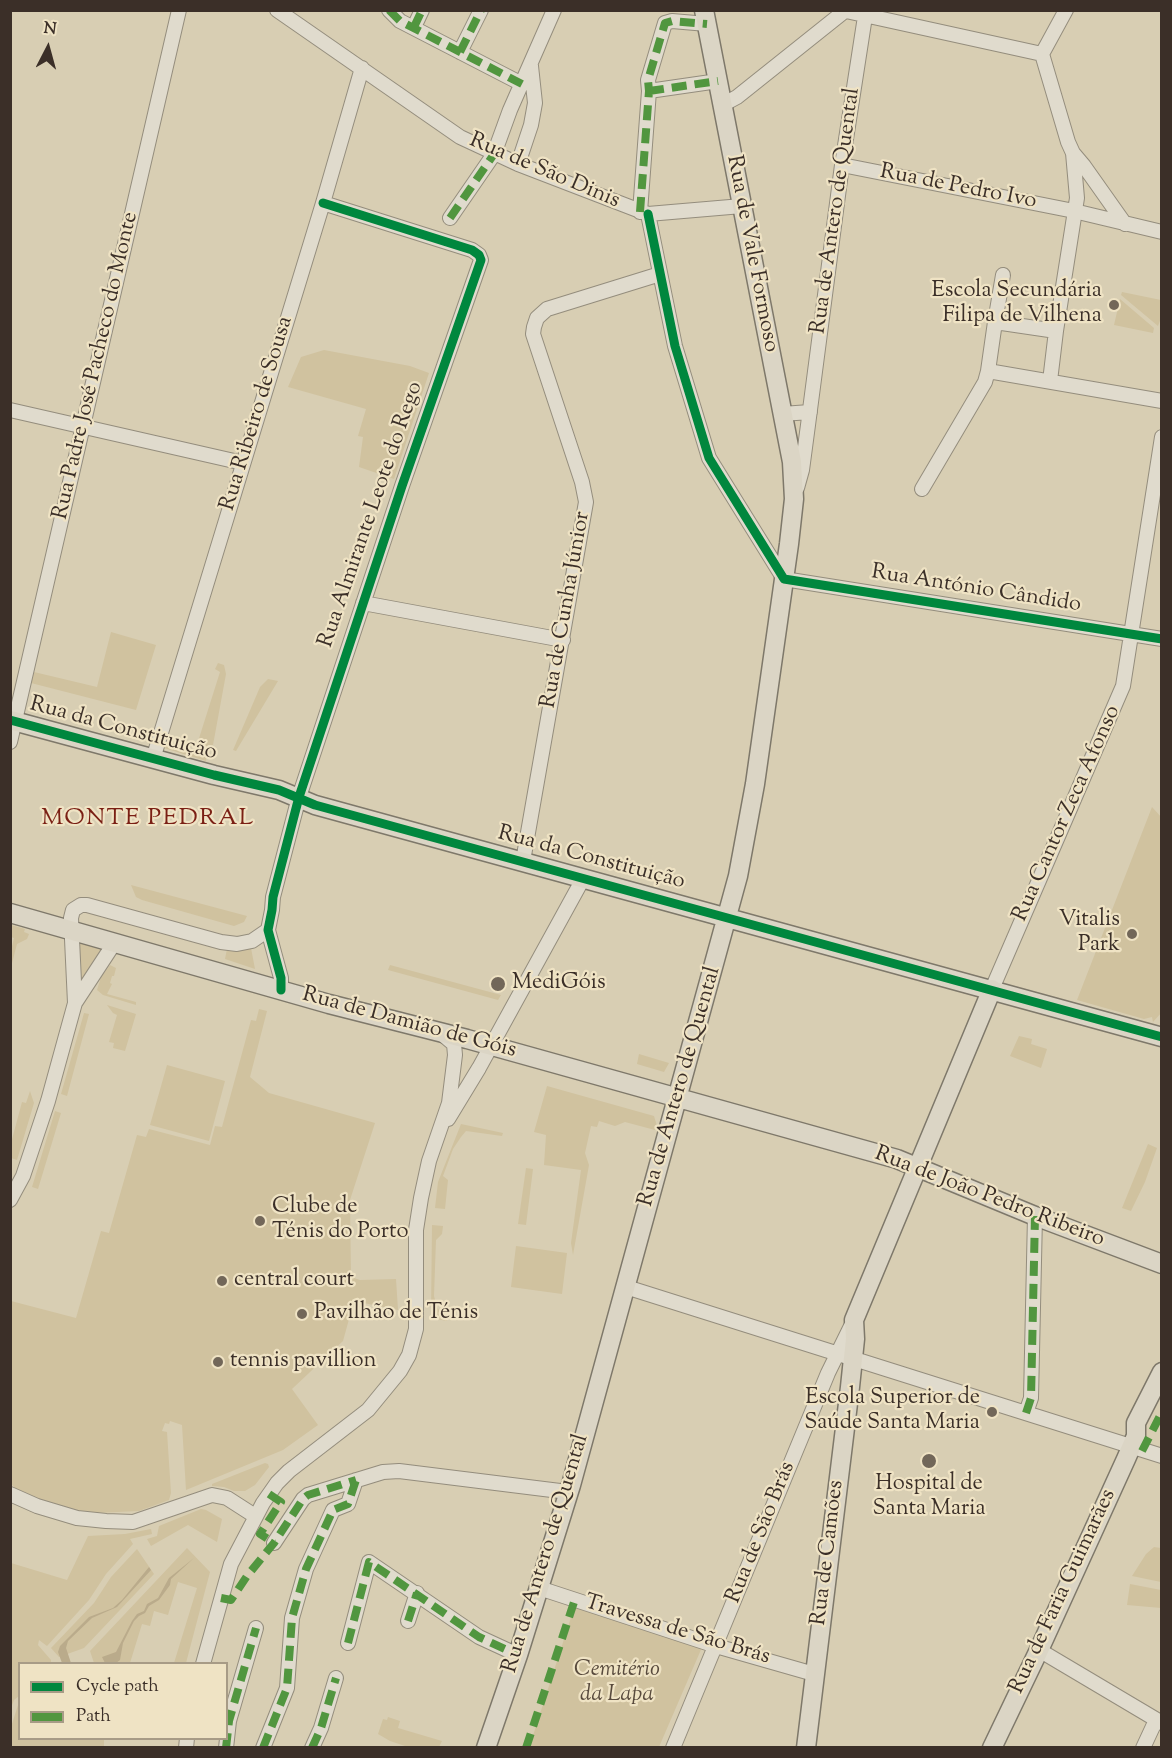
<!DOCTYPE html>
<html>
<head>
<meta charset="utf-8">
<style>
  body { margin:0 }
  #map { position:relative; width:1172px; height:1758px; overflow:hidden; background:#d8ceb3; font-family:"Sorts Mill Goudy",serif }
  canvas { display:block }
  .frame { position:absolute; inset:0; border:12px solid #3b2f28; pointer-events:none }
  .legend { position:absolute; left:18px; top:1662px; width:210px; height:78px; box-sizing:border-box; background:#efe3c4; border:2px solid #a79b86; margin:0; padding:8px 10px; list-style:none; font-size:18px; color:#3b2f28 }
  .legend li { display:flex; align-items:center; gap:12px; height:30px }
  .legend b { width:30px; border:2px solid #a79b86 }
  .north { position:absolute; left:18px; top:18px; width:60px; height:60px; -webkit-text-stroke:4px #efe3c4; paint-order:stroke; rotate:6deg; font-size:16px; font-weight:700; line-height:24px; text-align:center; color:#3b2f28 }
  .north::after { content:''; display:block; margin:auto; width:21px; height:27px; background:#3b2f28; clip-path:polygon(50% 0,100% 100%,50% 72%,0 100%) }
</style>
</head>
<body>
<div id="map">
<canvas width="1172" height="1758"></canvas>
<div class="frame"></div>
<ul class="legend">
<li><b style="height:8px;background:#00873e"></b>Cycle path</li>
<li><b style="height:8px;background:#51963f"></b>Path</li>
</ul>
<div class="north">N</div>
</div>
<script>
const ctx = document.querySelector('canvas').getContext('2d');
ctx.lineJoin = 'round';
function fillPath(path, color) { ctx.fillStyle = color; ctx.fill(path, 'evenodd'); }
const poly = rows => new Path2D(rows.map(r => 'M' + r).join(''));
function trace(path, color, width, dash) { ctx.strokeStyle = color; ctx.lineWidth = width; ctx.lineCap = dash ? 'butt' : 'round'; ctx.setLineDash(dash || []); ctx.stroke(path); }
function write(font, color, halo, rows, align = 'center') {
  ctx.font = font + ' "Sorts Mill Goudy",serif'; ctx.lineWidth = 4.5; ctx.setLineDash([]); ctx.textBaseline = 'middle'; ctx.strokeStyle = halo; ctx.fillStyle = color; for (const [text, x, y, turn = 0] of rows) {
    ctx.save(); ctx.translate(x, y); ctx.rotate((+turn || 0) * Math.PI / 180); ctx.textAlign = isNaN(turn) ? turn : align; if (halo) ctx.strokeText(text, 0, 0); ctx.fillText(text, 0, 0); ctx.restore();
  }
}
const green = poly([
  [1122,292,1161,300,1161,318,1158,326,1121,295],
  [1120,299,1154,328,1153,333,1114,325],
  [324,350,410,366,429,373,394,479,359,467,363,437,358,436,366,409,288,387,301,357],
  [111,632,156,645,136,710,31,683,34,672,97,687],
  [218,663,224,665,226,674,213,745,208,745,206,761,164,748,166,742,195,751,220,672,215,669],
  [268,679,278,681,236,751,233,750,260,687],
  [1152,807,1162,818,1162,1012,1153,1022,1152,1017,1144,1019,1077,1000],
  [131,885,247,916,244,922,234,926,142,900,136,897],
  [11,925,25,929,24,932,29,934,27,939,17,944,11,967,11,950,14,938,11,937],
  [78,940,105,948,77,992],
  [251,948,255,969,225,959,227,949],
  [110,965,116,968,114,976,112,976,110,983,112,984,107,994,136,1002,136,1005,103,995,97,990,101,977],
  [390,965,501,995,498,1000,388,970],
  [107,1005,136,1014,125,1051,113,1048,114,1043,109,1042,117,1015,113,1013],
  [259,1009,267,1011,250,1077,269,1093,375,1123,350,1200,351,1277,360,1280,396,1279,398,1310,354,1301,343,1341,292,1389,318,1425,283,1450,186,1490,182,1425,170,1421,169,1424,165,1423,162,1431,167,1432,171,1493,169,1500,139,1511,74,1514,21,1493,11,1484,11,1301,76,1318,101,1231,109,1233,137,1135,146,1137,149,1129,210,1145,215,1126,222,1127,251,1020,256,1021],
  [84,1013,89,1014,67,1096,61,1094],
  [1019,1036,1032,1039,1031,1044,1047,1049,1041,1068,1010,1056],
  [639,1054,669,1063,664,1072,637,1064],
  [167,1065,225,1081,209,1141,150,1125],
  [547,1086,654,1116,657,1126,655,1130,625,1122,615,1126,599,1121,597,1127,591,1126,585,1153,589,1165,573,1255,571,1243,581,1170,544,1165,546,1135,534,1132],
  [30,1091,34,1103,17,1160,11,1158,11,1143,22,1102,26,1103],
  [55,1111,61,1113,38,1189,32,1187],
  [461,1124,503,1133,502,1136,466,1131,461,1137,453,1149,443,1176,448,1180,445,1209,435,1208,438,1182],
  [1148,1144,1157,1148,1145,1182,1131,1211,1122,1208],
  [526,1168,533,1169,526,1225,518,1224],
  [432,1225,443,1226,442,1234,436,1240,434,1296,437,1307,447,1321,437,1319,431,1314],
  [516,1246,567,1253,562,1294,511,1287],
  [265,1463,268,1464,269,1467,255,1485,245,1491,234,1491,224,1487,212,1486,212,1484],
  [201,1509,206,1510,222,1519,217,1542,188,1525,151,1546,147,1539,157,1536,159,1526],
  [151,1529,152,1534,130,1539,133,1544,106,1574,89,1600,47,1646,39,1640,38,1645,51,1660,51,1663,20,1664,19,1696,14,1700,11,1708,11,1563,67,1580,88,1536,125,1534],
  [1154,1547,1161,1548,1161,1582,1132,1576,1146,1554],
  [187,1548,210,1572,186,1663,174,1663,197,1588,178,1582,168,1615,154,1611,150,1626,142,1624,130,1663,94,1663,90,1651],
  [137,1549,154,1574,84,1648,59,1657,51,1648,94,1603,111,1577],
  [1130,1584,1161,1590,1161,1608,1127,1605],
  [575,1605,703,1645,659,1747,529,1748],
  [19,1702,20,1738,104,1739,104,1747,11,1748,11,1727],
  [388,1717,400,1721,398,1728,442,1741,439,1747,408,1747,390,1741,378,1734,383,1719,387,1720]
]);
const water = poly([
  [194,1558,171,1579,170,1585,159,1600,149,1606,145,1613,139,1616,134,1621,123,1643,120,1660,116,1663,105,1663,102,1657,116,1652,132,1621,137,1614,144,1611,147,1604,158,1598,169,1578],
  [149,1567,151,1570,117,1607,92,1618,68,1641,66,1648,71,1663,62,1663,58,1652,60,1646,89,1617,113,1608,122,1600]
]);
const minor = poly([
  [277,10,460,137,518,164,648,214,742,206],
  [389,10,400,21,522,84],
  [1066,10,1042,54,1068,142,1073,153,1084,166,1125,224],
  [846,11,1042,54],
  [414,27,422,10],
  [460,52,481,10],
  [649,91,718,81],
  [722,105,737,97,846,10],
  [518,164,531,125,535,103,531,66],
  [842,165,1074,211,1162,232],
  [640,212,649,91,648,80,665,23,672,21,707,24],
  [648,214,675,346,709,458,784,579,1162,639],
  [450,218,494,154,510,110,554,10],
  [995,322,1003,275],
  [1056,331,995,322,988,371,1162,401],
  [1050,381,1056,331,1077,198,1073,153],
  [10,410,243,463],
  [782,414,810,412],
  [797,488,802,470,808,425,842,165,866,10],
  [922,489,985,382,988,371],
  [363,603,563,640],
  [10,742,179,10],
  [153,759,323,203,362,68],
  [523,861,586,502,582,482,533,334,534,327,537,318,547,309,660,274],
  [992,989,1123,686,1162,437],
  [281,990,281,978,268,930,272,910,273,897,299,797,402,486,481,260,479,255,472,250,323,203],
  [75,1003,115,942],
  [448,1119,479,1068,584,877],
  [10,1200,23,1176,48,1101,75,1003,71,918,73,910,81,905,87,905,221,942,237,944,252,941,268,930],
  [626,1287,1162,1456],
  [1026,1413,1031,1398,1035,1216],
  [10,1494,37,1506,77,1518,106,1521,133,1522,212,1495,227,1498,255,1516],
  [274,1543,303,1499,308,1495,383,1472,399,1471,568,1492],
  [539,1588,716,1646,814,1674],
  [408,1621,417,1593],
  [348,1643,369,1562,479,1637,518,1655],
  [1039,1650,1162,1723],
  [203,1664,231,1564,263,1503,277,1483,289,1471,368,1410,400,1371,409,1355,416,1329,416,1230,421,1198,429,1161,449,1103,455,1055,454,1044,442,1034],
  [186,1748,187,1738],
  [226,1748,229,1721,256,1628],
  [263,1748,287,1688,292,1618,306,1569,333,1510,348,1504,356,1480],
  [312,1748,321,1728,336,1678],
  [673,1748,828,1373,854,1320],
  [1143,1748,1156,1720]
]);
const major = poly([
  [10,720,214,775,279,790,315,805,1162,1037],
  [10,913,329,1004,467,1039,897,1159,1035,1216,1162,1264],
  [486,1748,518,1655,571,1485,738,876,755,784,789,544,794,499,792,462,704,10],
  [806,1748,850,1387,855,1339,854,1320,992,989],
  [992,1748,1039,1650,1126,1459,1136,1436,1136,1423,1162,1372]
]);
const quiet = poly([
  [389,10,400,21,522,84],
  [414,27,422,10],
  [460,52,481,10],
  [649,91,718,81],
  [640,212,649,91,648,80,665,23,672,21,707,24],
  [450,218,494,154],
  [1026,1413,1031,1398,1035,1216],
  [1142,1451,1162,1412],
  [269,1494,281,1502,260,1534,274,1543],
  [221,1598,231,1600,247,1576,274,1543,303,1499,308,1495,356,1480],
  [408,1621,417,1593],
  [348,1643,369,1562,479,1637,518,1655],
  [226,1748,229,1721,256,1628],
  [263,1748,287,1688,292,1618,306,1569,333,1510,348,1504,356,1480],
  [312,1748,321,1728,336,1678],
  [526,1748,575,1599]
]);
const cycleway = poly([
  [648,214,675,346,709,458,784,579,1162,639],
  [10,720,214,775,279,790,315,805,1162,1037],
  [281,990,281,978,268,930,272,910,273,897,299,797,402,486,481,260,479,255,472,250,323,203]
]);
const markers = [
  [1114,305,6,"#726759"],
  [1132,934,6,"#726759"],
  [498,984,8,"#726759"],
  [260,1221,6,"#726759"],
  [222,1281,6,"#726759"],
  [302,1314,6,"#726759"],
  [218,1362,6,"#726759"],
  [992,1412,6,"#726759"],
  [929,1461,8,"#726759"]
];
const streetNames = [
  ["Rua de São Dinis",544,172,23],
  ["Rua de Pedro Ivo",958,188,11],
  ["Rua de Antero de Quental",837,211,-82],
  ["Rua de Vale Formoso",751,254,79],
  ["Rua Padre José Pacheco do Monte",97,366,-77],
  ["Rua Ribeiro de Sousa",258,414,-73],
  ["Rua Almirante Leote do Rego",372,515,-71],
  ["Rua António Cândido",976,590,9],
  ["Rua de Cunha Júnior",567,610,-80],
  ["Rua da Constituição",123,730,15],
  ["Rua Cantor Zeca Afonso",1068,814,-66],
  ["Rua da Constituição",591,859,15],
  ["Rua de Damião de Góis",409,1024,15],
  ["Rua de Antero de Quental",681,1087,-74],
  ["Rua de João Pedro Ribeiro",989,1198,21],
  ["Rua de São Brás",762,1533,-68],
  ["Rua de Camões",829,1553,-83],
  ["Rua de Antero de Quental",547,1554,-73],
  ["Rua de Faria Guimarães",1064,1592,-65],
  ["Travessa de São Brás",677,1631,17]
];
const poiNames = [
  ["Escola Secundária",1102,292,"right"],
  ["Filipa de Vilhena",1102,317,"right"],
  ["Vitalis",1120,921,"right"],
  ["Park",1120,946,"right"],
  ["MediGóis",512,984],
  ["Clube de",272,1208],
  ["Ténis do Porto",272,1233],
  ["central court",234,1281],
  ["Pavilhão de Ténis",314,1314],
  ["tennis pavillion",230,1362],
  ["Escola Superior de",980,1399,"right"],
  ["Saúde Santa Maria",980,1424,"right"],
  ["Hospital de",929,1485,"center"],
  ["Santa Maria",929,1510,"center"]
];
const parkNames = [
  ["Cemitério",617,1671],
  ["da Lapa",617,1696]
];
const neighbourhoodNames = [
  ["MONTE PEDRAL",148,820]
];
fillPath(green, '#d0c29f');
fillPath(water, '#baab8b');
trace(minor, '#948d7d', 16);
trace(major, '#7e786a', 21);
trace(minor, '#e0dbcd', 14);
trace(major, '#dbd5c5', 18);
trace(quiet, '#51963f', 8, [15, 8]);
trace(cycleway, '#00873e', 9);
for (const [x, y, r, color] of markers) { const dot = new Path2D(); dot.arc(x, y, r, 0, 2 * Math.PI); ctx.fillStyle = color; ctx.fill(dot); trace(dot, '#efe3c4', 2); }
write('22px', '#3b2f28', '#efe3c4', streetNames);
write('22px', '#3b2f28', '#efe3c4', poiNames, 'left');
write('italic 22px', '#584a3d', '#efe3c4', parkNames);
ctx.letterSpacing = '1.5px';
write('24px', '#7a1f14', '#efe3c4', neighbourhoodNames);
ctx.letterSpacing = '0px';
</script>
</body>
</html>
